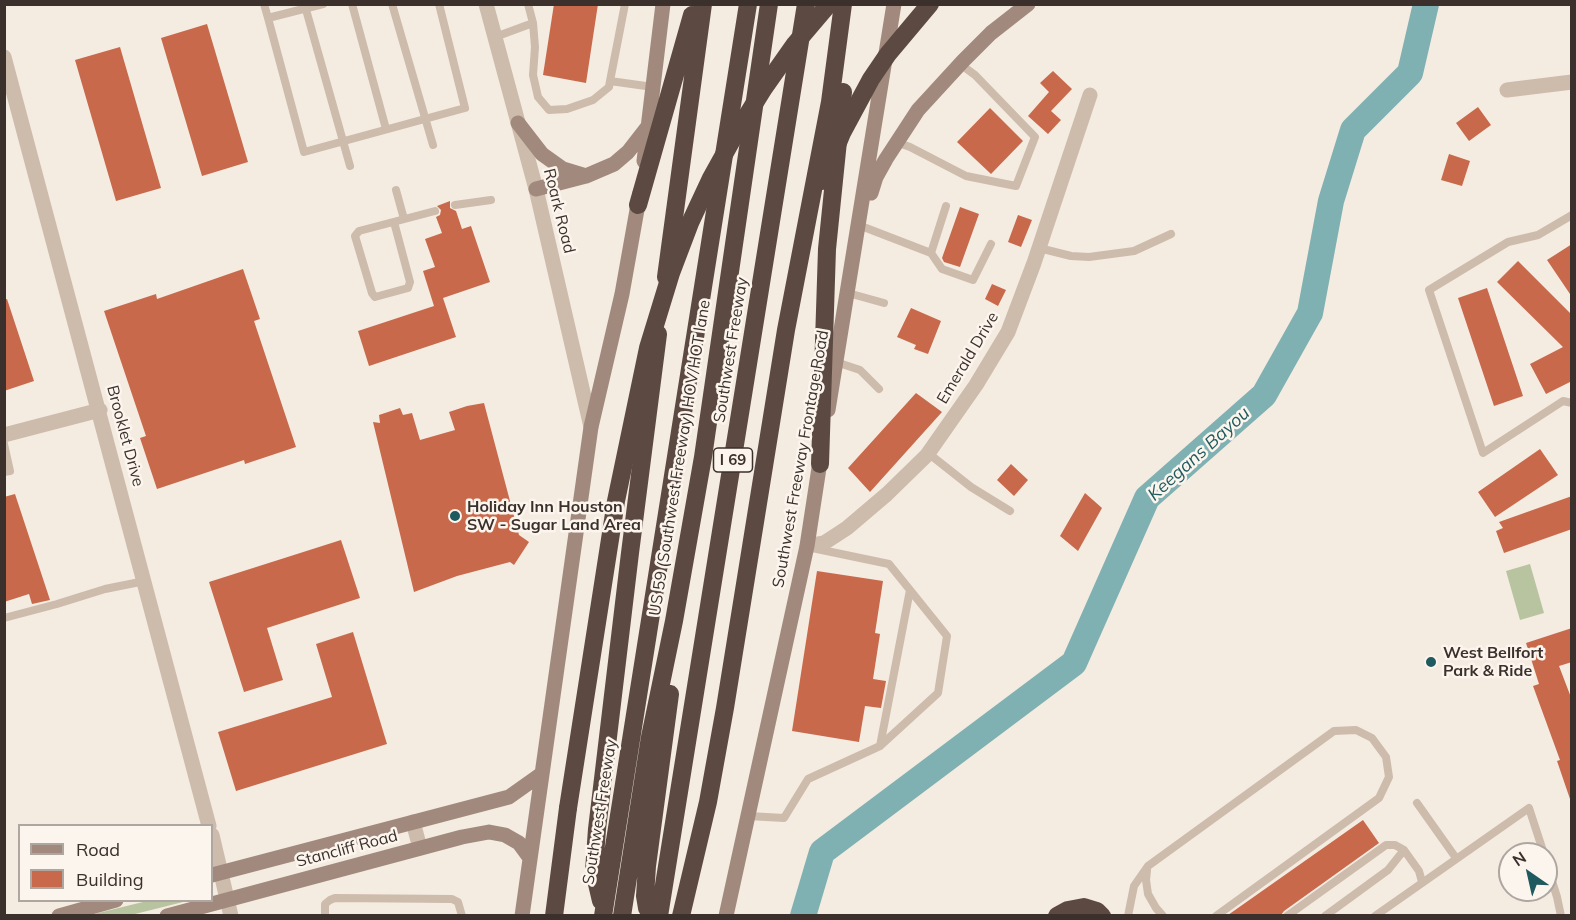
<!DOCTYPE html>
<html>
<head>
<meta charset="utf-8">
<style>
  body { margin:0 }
  #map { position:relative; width:1576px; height:920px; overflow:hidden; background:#f4ebe1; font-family:Mulish,sans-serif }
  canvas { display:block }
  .frame { position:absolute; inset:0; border:6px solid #3b302b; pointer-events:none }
  .legend { position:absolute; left:18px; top:824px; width:195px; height:78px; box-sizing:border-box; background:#fbf5ee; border:2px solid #aea6a0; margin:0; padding:8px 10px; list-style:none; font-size:18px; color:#3b302b }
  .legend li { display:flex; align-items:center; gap:12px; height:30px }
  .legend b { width:30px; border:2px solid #aea6a0 }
  .north { position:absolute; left:1498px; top:842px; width:60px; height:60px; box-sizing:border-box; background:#fbf5ee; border:2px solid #aea6a0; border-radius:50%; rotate:326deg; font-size:16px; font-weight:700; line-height:24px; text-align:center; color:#3b302b }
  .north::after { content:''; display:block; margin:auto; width:21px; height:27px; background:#1f5a5e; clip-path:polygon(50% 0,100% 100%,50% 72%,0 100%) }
</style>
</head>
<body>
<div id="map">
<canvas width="1576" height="920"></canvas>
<div class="frame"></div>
<ul class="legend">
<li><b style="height:8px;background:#a18a7d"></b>Road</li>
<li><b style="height:16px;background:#c8694b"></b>Building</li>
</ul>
<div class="north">N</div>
</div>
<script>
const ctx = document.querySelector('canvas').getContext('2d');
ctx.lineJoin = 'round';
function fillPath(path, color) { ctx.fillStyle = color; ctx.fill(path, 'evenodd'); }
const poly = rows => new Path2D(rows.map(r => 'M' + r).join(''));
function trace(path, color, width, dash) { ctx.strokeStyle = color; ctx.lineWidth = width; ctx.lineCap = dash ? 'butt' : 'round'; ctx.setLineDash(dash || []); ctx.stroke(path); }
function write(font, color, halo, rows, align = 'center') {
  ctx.font = font + ' Mulish,sans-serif'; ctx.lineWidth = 5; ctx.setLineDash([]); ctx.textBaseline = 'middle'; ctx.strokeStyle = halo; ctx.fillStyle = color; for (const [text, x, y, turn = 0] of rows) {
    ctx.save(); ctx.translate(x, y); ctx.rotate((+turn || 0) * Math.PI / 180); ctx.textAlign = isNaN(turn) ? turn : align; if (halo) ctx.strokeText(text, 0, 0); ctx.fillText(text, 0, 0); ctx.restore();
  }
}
const green = poly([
  [1530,564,1544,613,1520,620,1506,571],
  [147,901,187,901,131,915,90,915]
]);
const river = poly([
  [803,916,822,852,1074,663,1147,498,1264,395,1310,313,1331,201,1353,130,1410,73,1426,4]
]);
const building = poly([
  [554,4,598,4,586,83,543,75],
  [207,24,248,162,202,176,161,38],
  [120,47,161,188,116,201,75,60],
  [1053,71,1072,89,1051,111,1061,120,1048,134,1028,116,1049,92,1040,83],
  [1478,107,1491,125,1469,141,1456,123],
  [990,108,1023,141,991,174,957,142],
  [1449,154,1470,161,1462,186,1441,180],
  [450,201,450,208,456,211,462,229,471,226,490,282,443,298,456,337,369,366,358,331,434,306,423,271,435,267,425,239,442,233,436,217,440,215,441,210,437,206],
  [960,207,979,214,960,267,944,262,942,258],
  [1018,215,1032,220,1021,247,1008,242],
  [1572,244,1572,297,1547,260],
  [1518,261,1572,315,1572,381,1546,394,1530,364,1563,347,1497,282],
  [243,269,260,319,254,321,296,447,245,464,244,460,157,489,140,438,146,436,104,311,156,294,157,299],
  [992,284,1006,290,998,306,985,299],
  [1487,288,1523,396,1494,406,1458,298],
  [7,299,34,381,4,391,4,300],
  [911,308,941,321,928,354,914,349,916,345,897,337],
  [916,393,942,412,870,492,848,468],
  [484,403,519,535,529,542,514,565,510,562,457,576,414,592,373,422,380,423,379,415,400,408,403,415,412,413,420,440,455,430,449,412,467,406],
  [1540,449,1558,475,1495,517,1478,492],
  [1011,464,1028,480,1014,496,997,480],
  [1085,493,1102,508,1078,551,1060,536],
  [15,494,50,600,32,604,29,594,4,602,4,497],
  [1572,496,1572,529,1504,553,1496,531,1503,528,1499,522],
  [341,540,360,598,267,628,283,680,244,692,209,582],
  [817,571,883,581,875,633,880,634,873,679,886,681,881,708,865,706,859,742,792,731],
  [1572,628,1572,662,1559,666,1572,700,1570,799,1557,761,1560,760,1533,686,1539,684,1526,643],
  [353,632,387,744,236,791,218,732,332,697,316,644],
  [1363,820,1379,843,1284,911,1281,915,1228,915]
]);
const lane = poly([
  [264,4,268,18],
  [323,4,268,18,304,152,465,108,439,4],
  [352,4,386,129],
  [392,4,433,145],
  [305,6,350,166],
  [533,23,535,47,533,75,538,97,549,110,567,109,593,100,609,87,610,81,653,87],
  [495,37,533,23,528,4],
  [610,81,625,4],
  [896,142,910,147,966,176,1016,186,1035,137,975,75,960,64],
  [396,190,404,219],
  [455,205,491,200],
  [1572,215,1538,235,1508,242,1429,290,1483,453,1563,401,1572,403],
  [394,222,410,282,408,288,375,297,372,293,355,236,359,231,435,211],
  [861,226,931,253,942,269,973,280,991,244],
  [1039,248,1071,256,1089,257,1134,251,1171,234],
  [931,253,946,206],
  [848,293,884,303],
  [836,362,860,370,879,389],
  [4,444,10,471,4,472],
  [928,453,971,487,1010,511],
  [817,549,889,564,910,590],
  [4,618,57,604,105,589,145,581],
  [1417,803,1456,858],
  [748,816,784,818,808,779,880,746,938,693,947,636,910,590,880,746],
  [1546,862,1557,897,1561,916],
  [1147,870,1146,880,1148,894,1156,908,1163,916],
  [325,916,325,904,330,900,335,898,452,899,458,902,462,916],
  [1128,916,1134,886,1148,866,1334,731,1356,730,1372,738,1386,757,1389,777,1379,798,1216,916],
  [1287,916,1386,845,1395,845,1404,850,1419,871,1422,882],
  [1325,916,1388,870,1404,850],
  [1375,916,1529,808,1544,854]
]);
const street = poly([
  [486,4,536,189,591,427],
  [4,57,209,826],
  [1507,90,1572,82],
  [4,435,100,410],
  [807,546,824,543,847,528,887,494,927,455,976,385,1008,332,1034,263,1090,95],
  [413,822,420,848],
  [212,835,231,916]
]);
const secondary = poly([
  [518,123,542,154,563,169,586,176,614,164,628,152,649,125],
  [644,161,663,4],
  [536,189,586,176],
  [871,193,876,177,886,159,918,110,963,61,991,33,1028,4],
  [828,410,894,4],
  [212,875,509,797,540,775],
  [59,916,116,900],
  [167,916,462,837,489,832,505,835,519,843,530,858],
  [522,916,591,427,622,294,640,193],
  [726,916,807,546,821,455]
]);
const highway = poly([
  [638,205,692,15],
  [666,277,703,4],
  [820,464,827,249,843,92],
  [601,901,594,871,597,829,630,553,658,334],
  [554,916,568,808],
  [603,916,748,4],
  [622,916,650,737,674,621,703,457,769,4],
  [652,916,647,908,645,896,647,866,670,694],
  [659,916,806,4],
  [681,916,708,802,725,708,786,330,830,102,843,4],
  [1057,916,1068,910,1084,907,1097,911,1102,916]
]);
const highwayBridge = poly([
  [822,181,842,133,871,79,888,54,930,4],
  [568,808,616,501,648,348,671,273,690,223,711,178,736,133,764,88,795,44,829,4]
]);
const markers = [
  [455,516,6,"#1f5a5e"],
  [1431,662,6,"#1f5a5e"]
];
const shields = [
  [733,460,39]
];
const shieldNames = [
  ["I 69",733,460]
];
const streetNames = [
  ["Roark Road",559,211,76],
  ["Southwest Freeway",731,350,-81],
  ["Emerald Drive",968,358,-59],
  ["Brooklet Drive",125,436,75],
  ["US 59 (Southwest Freeway) HOV/HOT lane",680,458,-81],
  ["Southwest Freeway Frontage Road",801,459,-80],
  ["Southwest Freeway",600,812,-81],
  ["Stancliff Road",347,849,-15]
];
const poiNames = [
  ["Holiday Inn Houston",467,507],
  ["SW - Sugar Land Area",467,525],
  ["West Bellfort",1443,653],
  ["Park & Ride",1443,671]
];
const waterNames = [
  ["Keegans Bayou",1199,454,-42]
];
fillPath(green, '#b8c4a0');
trace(river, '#7fb0b2', 26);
fillPath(building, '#c8694b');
trace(lane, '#cdbbac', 8);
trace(street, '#cdbbac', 15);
trace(secondary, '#a18a7d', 15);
trace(highway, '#5c4a42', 18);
trace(highwayBridge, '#5c4a42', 18);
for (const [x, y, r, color] of markers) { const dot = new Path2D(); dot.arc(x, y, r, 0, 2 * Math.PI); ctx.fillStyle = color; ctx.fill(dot); trace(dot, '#fbf5ee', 2); }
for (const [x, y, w] of shields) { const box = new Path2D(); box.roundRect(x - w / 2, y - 12, w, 24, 4.5); ctx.fillStyle = '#fbf5ee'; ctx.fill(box); trace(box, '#3b302b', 1.5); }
write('bold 15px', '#3b302b', null, shieldNames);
write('16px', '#3b302b', '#fbf5ee', streetNames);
write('bold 16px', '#3b302b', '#fbf5ee', poiNames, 'left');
write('italic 18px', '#1f5a5e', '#fbf5ee', waterNames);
</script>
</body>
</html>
